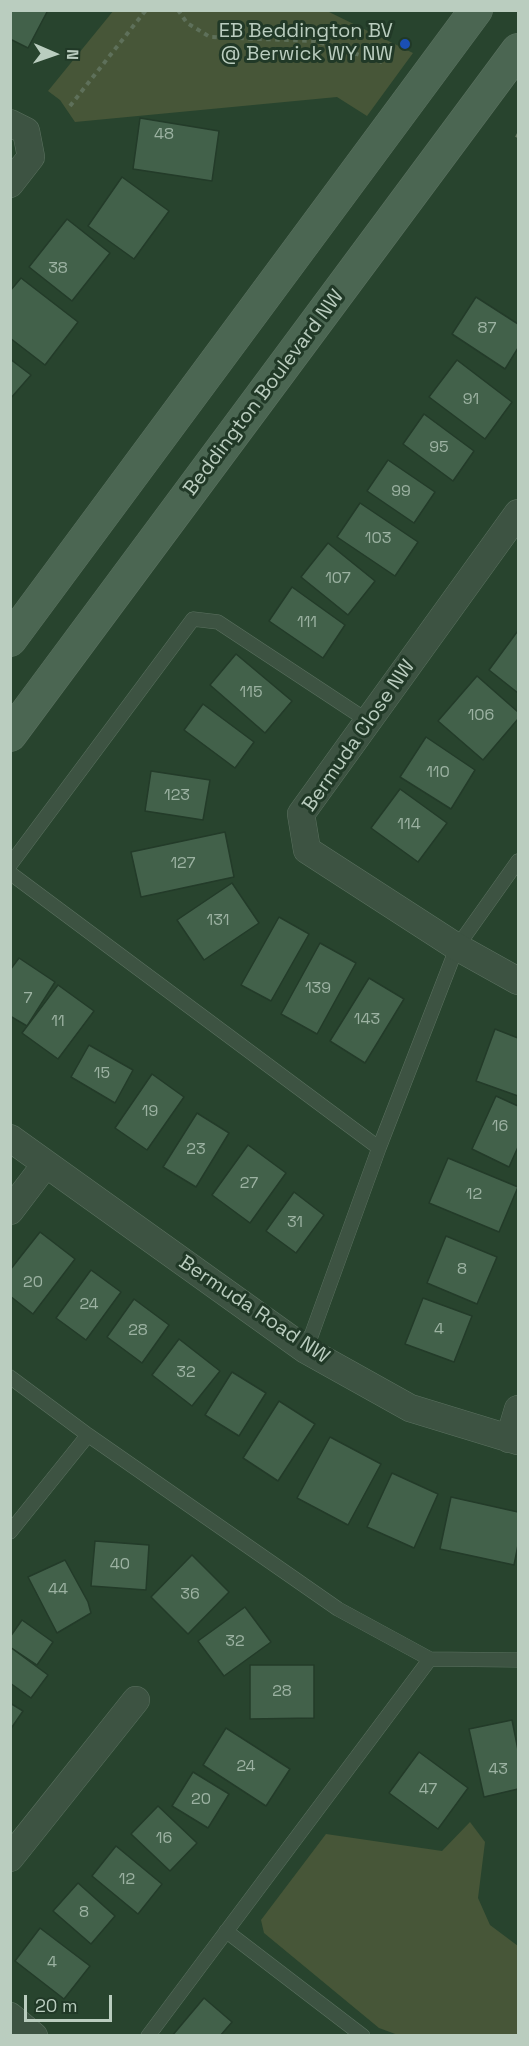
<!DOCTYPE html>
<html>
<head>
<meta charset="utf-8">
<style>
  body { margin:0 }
  #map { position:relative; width:529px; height:2046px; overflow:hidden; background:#28442e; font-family:"Space Grotesk",sans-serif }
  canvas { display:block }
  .frame { position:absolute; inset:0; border:12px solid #bacdbf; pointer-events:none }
  .north { position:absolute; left:24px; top:24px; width:60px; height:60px; -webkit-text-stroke:4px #213927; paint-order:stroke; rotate:92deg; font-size:16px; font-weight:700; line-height:24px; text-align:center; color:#bacdbf }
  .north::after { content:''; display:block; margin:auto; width:21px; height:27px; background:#bacdbf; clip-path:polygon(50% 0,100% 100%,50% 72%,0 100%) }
  .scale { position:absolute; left:24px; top:1995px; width:88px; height:27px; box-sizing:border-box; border:3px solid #bacdbf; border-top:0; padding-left:8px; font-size:18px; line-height:21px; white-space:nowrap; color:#bacdbf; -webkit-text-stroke:4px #213927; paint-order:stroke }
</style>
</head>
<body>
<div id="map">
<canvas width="529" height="2046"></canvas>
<div class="frame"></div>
<div class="north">N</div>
<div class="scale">20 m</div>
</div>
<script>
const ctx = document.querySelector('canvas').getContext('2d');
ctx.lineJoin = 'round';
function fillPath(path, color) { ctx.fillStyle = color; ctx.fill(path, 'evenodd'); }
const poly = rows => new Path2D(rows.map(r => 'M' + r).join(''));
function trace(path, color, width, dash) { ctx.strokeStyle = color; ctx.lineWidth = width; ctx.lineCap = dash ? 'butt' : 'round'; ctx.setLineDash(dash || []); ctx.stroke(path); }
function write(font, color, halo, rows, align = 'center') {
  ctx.font = font + ' "Space Grotesk",sans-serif'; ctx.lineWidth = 6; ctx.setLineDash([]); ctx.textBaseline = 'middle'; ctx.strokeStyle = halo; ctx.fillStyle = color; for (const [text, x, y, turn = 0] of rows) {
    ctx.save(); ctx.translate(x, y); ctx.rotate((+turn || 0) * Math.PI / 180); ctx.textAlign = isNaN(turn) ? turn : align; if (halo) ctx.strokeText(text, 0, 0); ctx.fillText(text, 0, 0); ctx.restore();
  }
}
const green = poly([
  [114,10,327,11,413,53,367,116,337,97,75,122,60,100,48,91],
  [470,1822,485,1842,478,1898,490,1925,518,1946,518,2035,398,2035,379,2028,264,1933,261,1920,326,1834,442,1851]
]);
const building = poly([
  [10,10,48,10,28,48,10,39,10,10],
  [140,118,219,131,212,181,133,169,140,118],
  [122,177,169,211,134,259,88,226,122,177],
  [67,219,110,253,72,301,29,267,67,219],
  [21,278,78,322,45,365,10,338,10,291,21,278],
  [476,297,518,324,518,348,505,369,452,334,476,297],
  [10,359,31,375,10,399,10,359],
  [457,360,512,402,485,439,429,397,457,360],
  [424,414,474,451,453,481,403,444,424,414],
  [388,460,435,492,414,523,367,491,388,460],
  [360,503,418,542,395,576,337,537,360,503],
  [328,543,375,581,348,615,301,577,328,543],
  [292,587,345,625,323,658,269,621,292,587],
  [517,632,518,633,518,693,489,670,517,632],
  [236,654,292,701,265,733,210,685,236,654],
  [477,676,518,712,518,719,483,760,438,721,477,676],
  [203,704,254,742,235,768,184,730,203,704],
  [426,737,475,770,451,809,400,777,426,737],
  [151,771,210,780,203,820,145,811,151,771],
  [400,789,447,823,418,862,371,828,400,789],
  [225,832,234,877,141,897,131,852,225,832],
  [232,883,259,923,204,960,177,920,232,883],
  [279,917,309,934,271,1001,241,985,279,917],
  [320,943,356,963,317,1034,281,1014,320,943],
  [19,958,55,982,27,1026,10,1016,10,970,19,958],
  [369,978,404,999,365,1063,330,1041,369,978],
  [58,985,94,1011,58,1059,22,1033,58,985],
  [495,1029,518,1038,518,1096,476,1081,495,1029],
  [89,1045,133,1070,115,1103,71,1077,89,1045],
  [152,1074,184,1097,147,1150,115,1128,152,1074],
  [496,1096,518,1106,518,1147,509,1167,472,1149,496,1096],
  [197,1113,229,1133,196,1187,163,1167,197,1113],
  [248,1145,286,1173,250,1223,212,1195,248,1145],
  [448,1158,518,1187,499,1232,429,1203,448,1158],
  [294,1192,324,1215,296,1253,266,1231,294,1192],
  [40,1232,75,1259,33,1314,10,1296,10,1270,40,1232],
  [446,1236,497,1257,477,1304,427,1283,446,1236],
  [91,1270,121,1292,86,1340,56,1318,91,1270],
  [423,1298,472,1316,454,1362,405,1344,423,1298],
  [134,1299,169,1325,142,1363,107,1337,134,1299],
  [179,1339,220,1371,192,1406,152,1375,179,1339],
  [232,1372,266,1393,239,1436,205,1415,232,1372],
  [279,1401,315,1424,278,1481,243,1458,279,1401],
  [330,1437,381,1464,348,1525,297,1498,330,1437],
  [392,1473,438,1494,414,1548,367,1527,392,1473],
  [451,1497,518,1512,518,1545,514,1565,440,1549,451,1497],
  [95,1541,149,1545,146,1590,91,1586,95,1541],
  [192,1555,229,1592,188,1634,151,1597,192,1555],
  [65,1560,88,1602,91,1613,57,1633,28,1577,65,1560],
  [245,1607,271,1642,224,1676,198,1641,245,1607],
  [22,1620,53,1642,37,1665,10,1647,10,1637,22,1620],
  [10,1647,48,1675,31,1698,10,1683,10,1647],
  [250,1665,314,1665,314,1718,250,1719,250,1665],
  [10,1703,23,1711,10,1730,10,1703],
  [512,1720,518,1750,518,1789,484,1797,469,1729,512,1720],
  [226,1728,290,1769,266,1806,203,1765,226,1728],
  [419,1752,468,1788,438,1829,389,1793,419,1752],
  [193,1772,229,1794,208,1828,172,1806,193,1772],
  [158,1806,197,1843,170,1871,131,1834,158,1806],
  [116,1846,162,1884,138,1914,92,1876,116,1846],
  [78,1883,115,1916,91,1944,53,1911,78,1883],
  [40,1928,90,1966,64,1999,15,1961,40,1928],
  [204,1998,232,2022,220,2036,172,2036,204,1998]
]);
const path = poly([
  [178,10,187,23,210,37,315,41,382,62],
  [70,106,146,10],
  [516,135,518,136]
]);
const service = poly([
  [10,865,193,619,218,622,368,721],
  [10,873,379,1148],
  [306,1350,379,1148,457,947,518,861],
  [10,1377,88,1435,338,1609,430,1659,518,1660],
  [10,1532,88,1435],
  [226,1931,363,2036],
  [148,2036,430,1659]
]);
const minor = poly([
  [10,123,26,131,31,157,10,184],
  [518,513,301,814,307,850,457,947,518,981],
  [10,1138,306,1350,410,1408,518,1441],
  [10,1211,45,1165],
  [509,1439,518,1409],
  [10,1858,136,1700],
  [10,2016,34,2036]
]);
const secondary = poly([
  [10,640,476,10],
  [10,735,518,50]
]);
const markers = [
  [405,44,6,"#1a4fb4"]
];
const numberNames = [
  ["48",164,135],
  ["38",58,269],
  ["87",487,329],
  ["91",471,400],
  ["95",439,448],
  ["99",401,492],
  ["103",378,539],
  ["107",338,579],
  ["111",307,623],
  ["115",251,693],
  ["106",481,716],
  ["110",438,773],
  ["123",177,796],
  ["114",409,825],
  ["127",183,864],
  ["131",218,921],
  ["139",318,989],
  ["7",28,999],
  ["143",367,1020],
  ["11",58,1022],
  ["15",102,1074],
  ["19",150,1112],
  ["16",500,1127],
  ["23",196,1150],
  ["27",249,1184],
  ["12",474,1195],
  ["31",295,1223],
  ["8",462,1270],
  ["20",33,1283],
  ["24",89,1305],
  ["4",439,1330],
  ["28",138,1331],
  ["32",186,1373],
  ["40",120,1565],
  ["44",58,1590],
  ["36",190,1595],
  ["32",235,1642],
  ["28",282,1692],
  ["24",246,1767],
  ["43",498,1770],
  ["47",428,1790],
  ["20",201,1800],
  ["16",164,1839],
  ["12",127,1880],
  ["8",84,1913],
  ["4",52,1963]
];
const poiNames = [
  ["EB Beddington BV",393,32],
  ["@ Berwick WY NW",393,55]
];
const streetNames = [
  ["Beddington Boulevard NW",264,393,-53],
  ["Bermuda Close NW",359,736,-55],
  ["Bermuda Road NW",254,1310,34]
];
fillPath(green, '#475638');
fillPath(building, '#42614a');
trace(building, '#233b29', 1.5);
trace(service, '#5b7160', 15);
trace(minor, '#5b7160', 28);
trace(secondary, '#5b7160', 34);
trace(path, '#5e705a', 4, [4.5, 4.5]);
trace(service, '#3d5342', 14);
trace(minor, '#3d5342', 27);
trace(secondary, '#4b6652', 33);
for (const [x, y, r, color] of markers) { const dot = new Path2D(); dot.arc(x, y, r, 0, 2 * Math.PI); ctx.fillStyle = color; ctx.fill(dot); trace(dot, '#213927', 2); }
write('16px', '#9cb2a2', null, numberNames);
write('20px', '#bacdbf', '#213927', poiNames, 'right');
write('20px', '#bacdbf', '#213927', streetNames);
</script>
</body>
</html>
